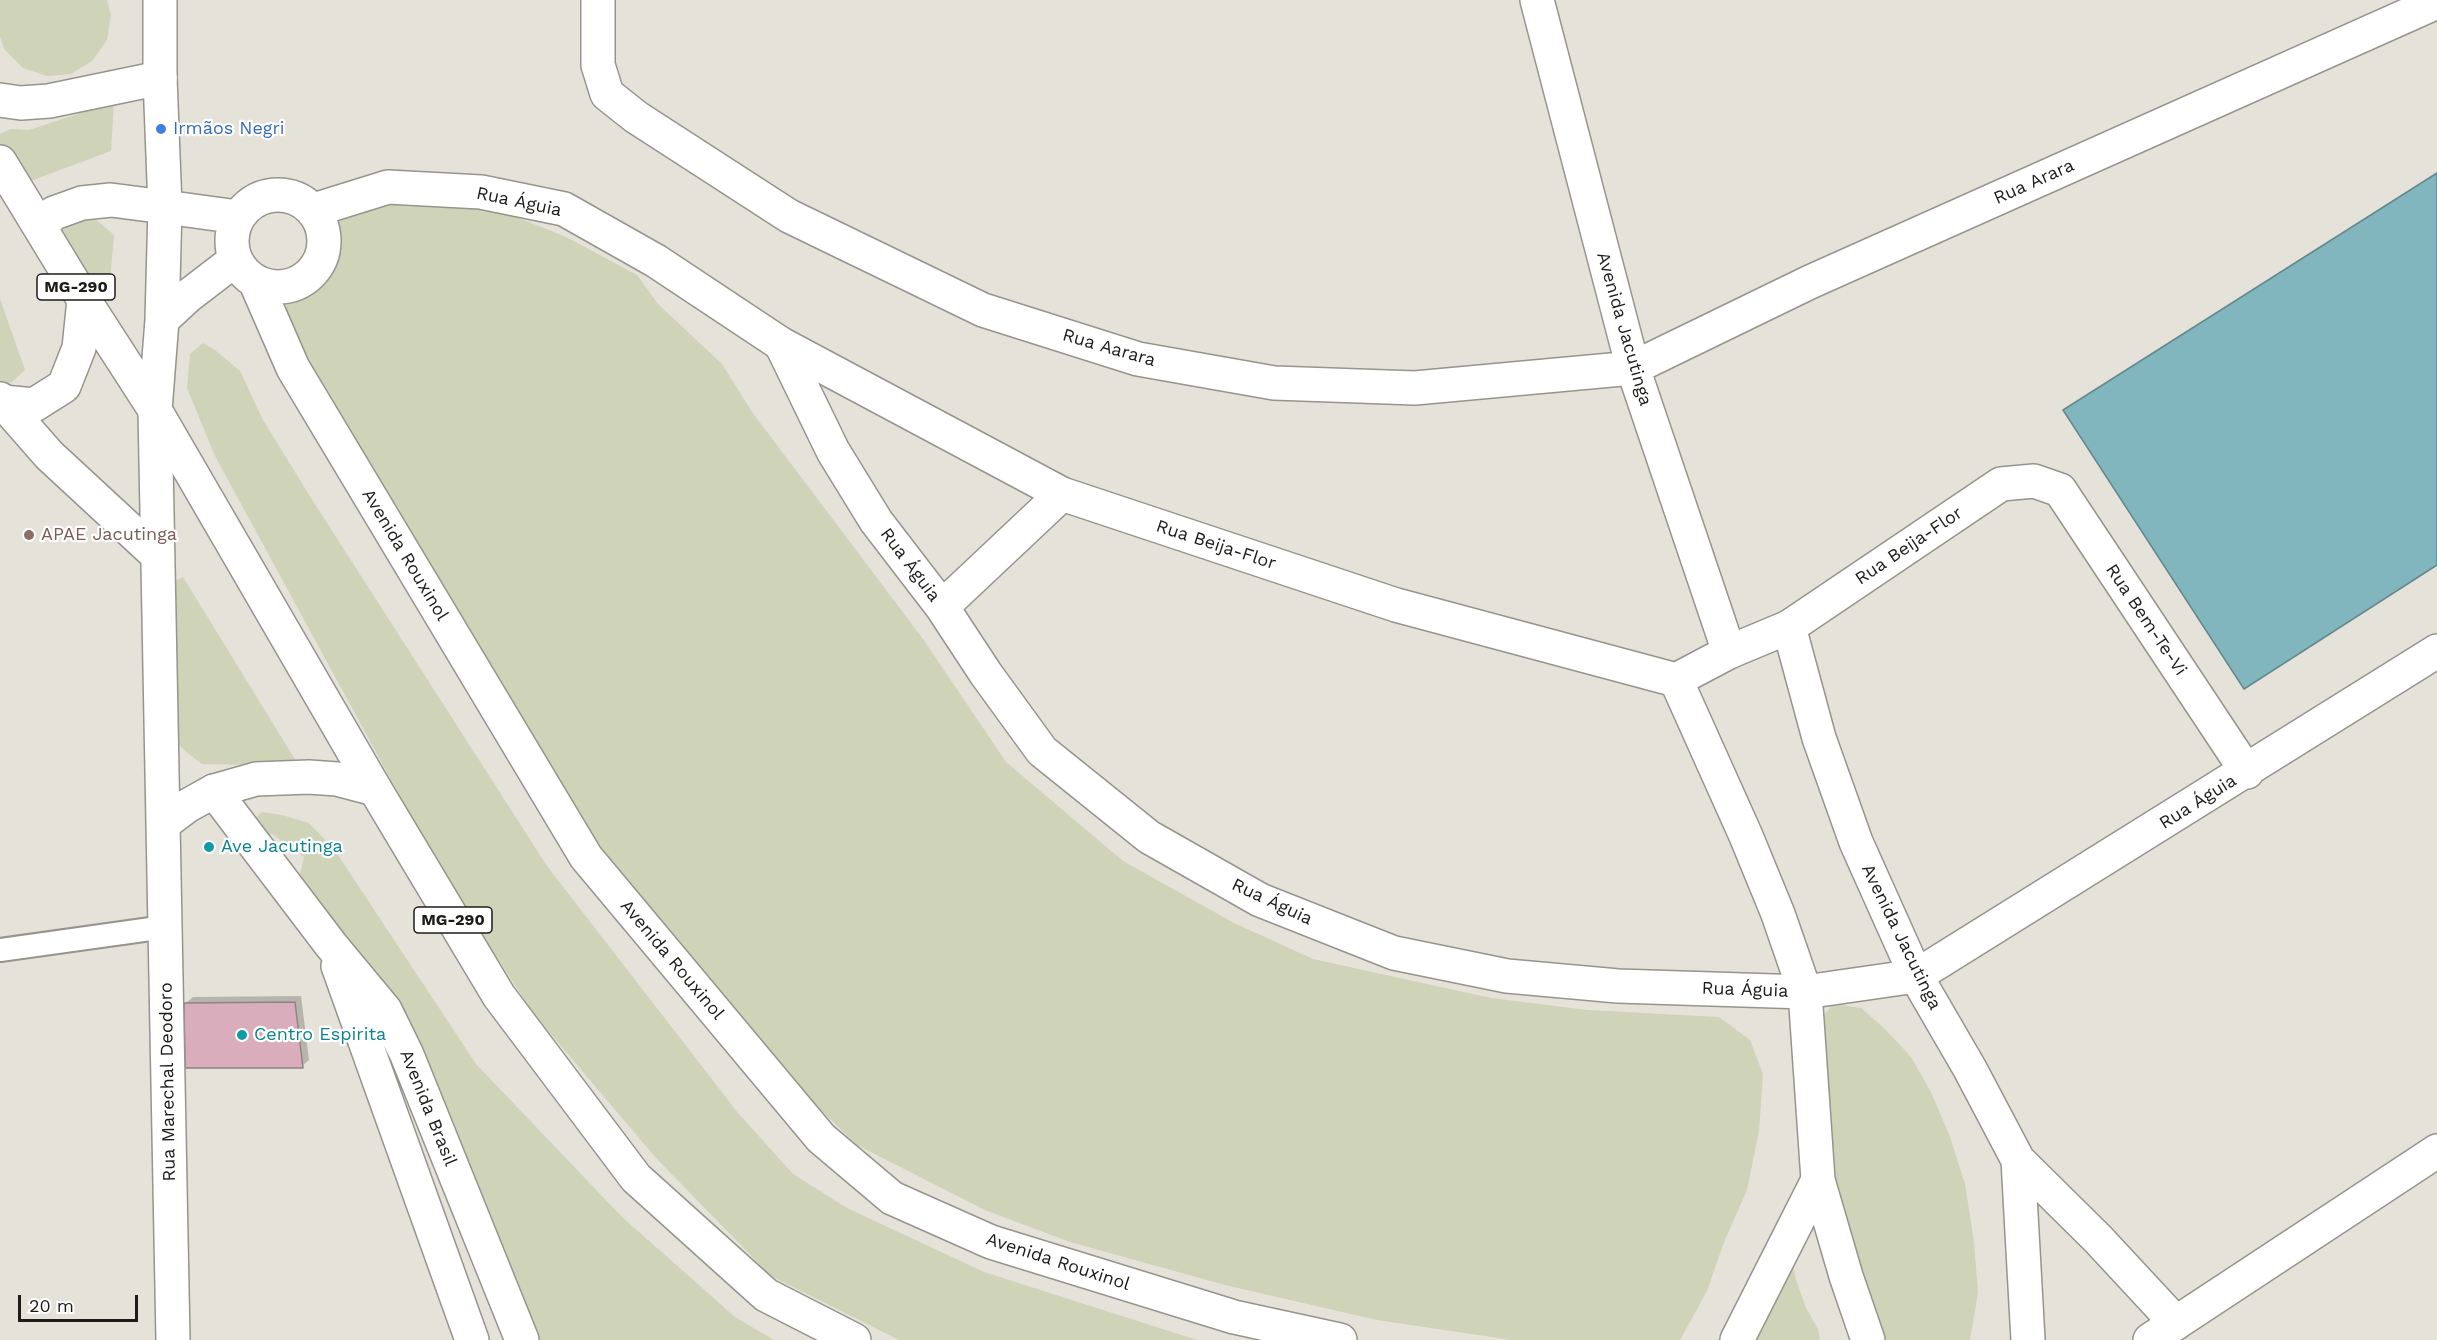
<!DOCTYPE html>
<html>
<head>
<meta charset="utf-8">
<style>
  body { margin:0 }
  #map { position:relative; width:2437px; height:1340px; overflow:hidden; background:#e4e2d9; font-family:"Work Sans",sans-serif }
  canvas { display:block }
  .scale { position:absolute; left:18px; top:1295px; width:120px; height:27px; box-sizing:border-box; border:3px solid #1d1c19; border-top:0; padding-left:8px; font-size:18px; line-height:21px; white-space:nowrap; color:#1d1c19; -webkit-text-stroke:4px #fff; paint-order:stroke }
</style>
</head>
<body>
<div id="map">
<canvas width="2437" height="1340"></canvas>
<div class="scale">20 m</div>
</div>
<script>
const ctx = document.querySelector('canvas').getContext('2d');
ctx.lineJoin = 'round';
function fillPath(path, color) { ctx.fillStyle = color; ctx.fill(path, 'evenodd'); }
const poly = rows => new Path2D(rows.map(r => 'M' + r).join(''));
function trace(path, color, width, dash) { ctx.strokeStyle = color; ctx.lineWidth = width; ctx.lineCap = dash ? 'butt' : 'round'; ctx.setLineDash(dash || []); ctx.stroke(path); }
function write(font, color, halo, rows, align = 'center') {
  ctx.font = font + ' "Work Sans",sans-serif'; ctx.lineWidth = 4.5; ctx.setLineDash([]); ctx.textBaseline = 'middle'; ctx.strokeStyle = halo; ctx.fillStyle = color; for (const [text, x, y, turn = 0] of rows) {
    ctx.save(); ctx.translate(x, y); ctx.rotate((+turn || 0) * Math.PI / 180); ctx.textAlign = isNaN(turn) ? turn : align; if (halo) ctx.strokeText(text, 0, 0); ctx.fillText(text, 0, 0); ctx.restore();
  }
}
const green = poly([
  [0,0,107,0,111,15,107,40,93,60,71,74,47,76,23,68,5,50,0,37],
  [114,102,111,151,28,182,0,144,0,134,11,129,29,130],
  [416,203,484,204,566,237,637,275,658,304,722,364,752,412,923,639,1006,762,1123,861,1234,923,1313,959,1491,998,1587,1010,1719,1017,1750,1040,1763,1074,1759,1131,1747,1190,1724,1242,1707,1291,1680,1340,1512,1340,1377,1320,1225,1285,1070,1242,985,1210,857,1145,737,1029,617,870,561,790,283,321,289,295,306,261,324,233,347,216,378,204],
  [73,212,94,218,114,235,109,293,95,297,55,229],
  [0,299,25,370,12,382,0,386],
  [203,343,215,350,240,371,263,420,311,498,547,866,738,1113,793,1174,847,1208,984,1272,1197,1340,899,1340,771,1276,656,1158,533,1013,439,868,215,456,187,388,190,354],
  [183,577,299,766,202,764,185,751,167,731,169,584],
  [262,812,282,815,309,823,334,849,476,1064,622,1217,735,1317,774,1340,512,1340,399,1002,349,941,297,888,304,857,272,834,256,839,247,826],
  [1833,1004,1861,1008,1885,1029,1911,1057,1931,1092,1950,1137,1965,1184,1974,1242,1978,1293,1970,1340,1865,1340,1844,1298,1815,1026],
  [1791,1253,1796,1280,1806,1308,1818,1329,1820,1340,1726,1340]
]);
const water = poly([
  [2437,173,2437,565,2244,689,2063,410,2437,173]
]);
const shadow = poly([
  [301,996,309,1060,302,1066,186,1003,193,997]
]);
const building = poly([
  [295,1002,303,1068,185,1068,184,1003,295,1002]
]);
const service = poly([
  [0,950,165,927]
]);
const minor = poly([
  [160,0,160,78],
  [598,0,598,65,607,94,636,117,789,216,983,310,1138,359,1274,383,1415,388,1633,368,1810,282,2437,2],
  [1537,0,1633,368,1729,652],
  [781,344,833,451,876,521,942,607,986,674,1042,751,1149,837,1260,900,1394,953,1507,976,1618,986,1805,992,1916,976,2437,651],
  [0,399,49,455,157,555],
  [942,607,1062,494],
  [1789,627,2001,484,2034,481,2060,490,2247,772],
  [2150,1340,2437,1151]
]);
const tertiary = poly([
  '232 241a46 46 0 1 1 92 0a46 46 0 1 1-92 0Z',
  [165,207,238,217],
  [314,210,388,187,481,192,564,209,656,261,781,344,1062,494,1396,605,1676,680],
  [256,283,293,368,586,857,821,1138,892,1198,991,1242,1234,1317,1340,1340],
  [162,320,188,296,235,260],
  [155,410,162,320,165,207,160,78],
  [214,791,331,945,385,1010,407,1055,522,1340],
  [338,966,472,1340],
  [2018,1160,2098,1239,2176,1323],
  [1737,1340,1818,1180],
  [1868,1340,1846,1276,1818,1180,1805,992,1778,914,1746,836,1676,680,1729,652,1789,627,1819,738,1856,842,1916,976,1970,1069,2018,1160,2028,1340]
]);
const primary = poly([
  [155,410,173,1340],
  [163,824,187,806,214,791,256,779,309,777,337,779,375,789]
]);
const trunk = poly([
  [0,100,21,103,49,101,160,78],
  [0,162,84,300,155,410,375,789,499,996,636,1178,766,1295,854,1340],
  [39,226,54,213,82,203,111,200,165,207],
  [3,402,34,405,64,386,79,348,84,300]
]);
const markers = [
  [161,129,6,"#3f7fe0"],
  [29,535,6,"#8d6e63"],
  [209,847,6,"#0f9aa8"],
  [242,1035,6,"#0f9aa8"]
];
const shields = [
  [76,287,78],
  [453,920,78]
];
const shieldNames = [
  ["MG-290",76,287],
  ["MG-290",453,920]
];
const shopNames = [
  ["Irmãos Negri",173,129]
];
const streetNames = [
  ["Rua Arara",2034,182,-24],
  ["Rua Águia",519,202,12],
  ["Avenida Jacutinga",1624,329,74],
  ["Rua Aarara",1109,348,16],
  ["Rua Beija-Flor",1216,545,18],
  ["Rua Beija-Flor",1909,546,-34],
  ["Avenida Rouxinol",405,555,59],
  ["Rua Águia",910,565,53],
  ["Rua Bem-Te-Vi",2146,620,56],
  ["Rua Águia",2198,802,-32],
  ["Rua Águia",1272,902,25],
  ["Avenida Jacutinga",1901,937,64],
  ["Avenida Rouxinol",672,960,50],
  ["Rua Águia",1745,990,2],
  ["Rua Marechal Deodoro",168,1082,-91],
  ["Avenida Brasil",428,1108,68],
  ["Avenida Rouxinol",1058,1262,18]
];
const educationNames = [
  ["APAE Jacutinga",41,535]
];
const cultureNames = [
  ["Ave Jacutinga",221,847],
  ["Centro Espirita",254,1035]
];
fillPath(green, '#cfd3b7');
fillPath(water, '#82b6bf');
trace(water, '#64888d', 1.5);
fillPath(shadow, '#0003');
fillPath(building, '#daadbc');
trace(building, '#8d8386', 1.5);
trace(service, '#96948c', 26);
trace(minor, '#96948c', 36);
trace(tertiary, '#96948c', 36);
trace(primary, '#96948c', 36);
trace(trunk, '#96948c', 36);
trace(service, '#fff', 22);
trace(minor, '#fff', 33);
trace(tertiary, '#fff', 33);
trace(primary, '#fff', 33);
trace(trunk, '#fff', 33);
for (const [x, y, r, color] of markers) { const dot = new Path2D(); dot.arc(x, y, r, 0, 2 * Math.PI); ctx.fillStyle = color; ctx.fill(dot); trace(dot, '#fff', 2); }
for (const [x, y, w] of shields) { const box = new Path2D(); box.roundRect(x - w / 2, y - 13, w, 26, 4.5); ctx.fillStyle = '#fff'; ctx.fill(box); trace(box, '#1d1c19', 1.5); }
write('bold 16px', '#1d1c19', null, shieldNames);
write('18px', '#366cbe', '#fff', shopNames, 'left');
write('18px', '#1d1c19', '#fff', streetNames);
write('18px', '#785e54', '#fff', educationNames, 'left');
write('18px', '#0d838f', '#fff', cultureNames, 'left');
</script>
</body>
</html>
